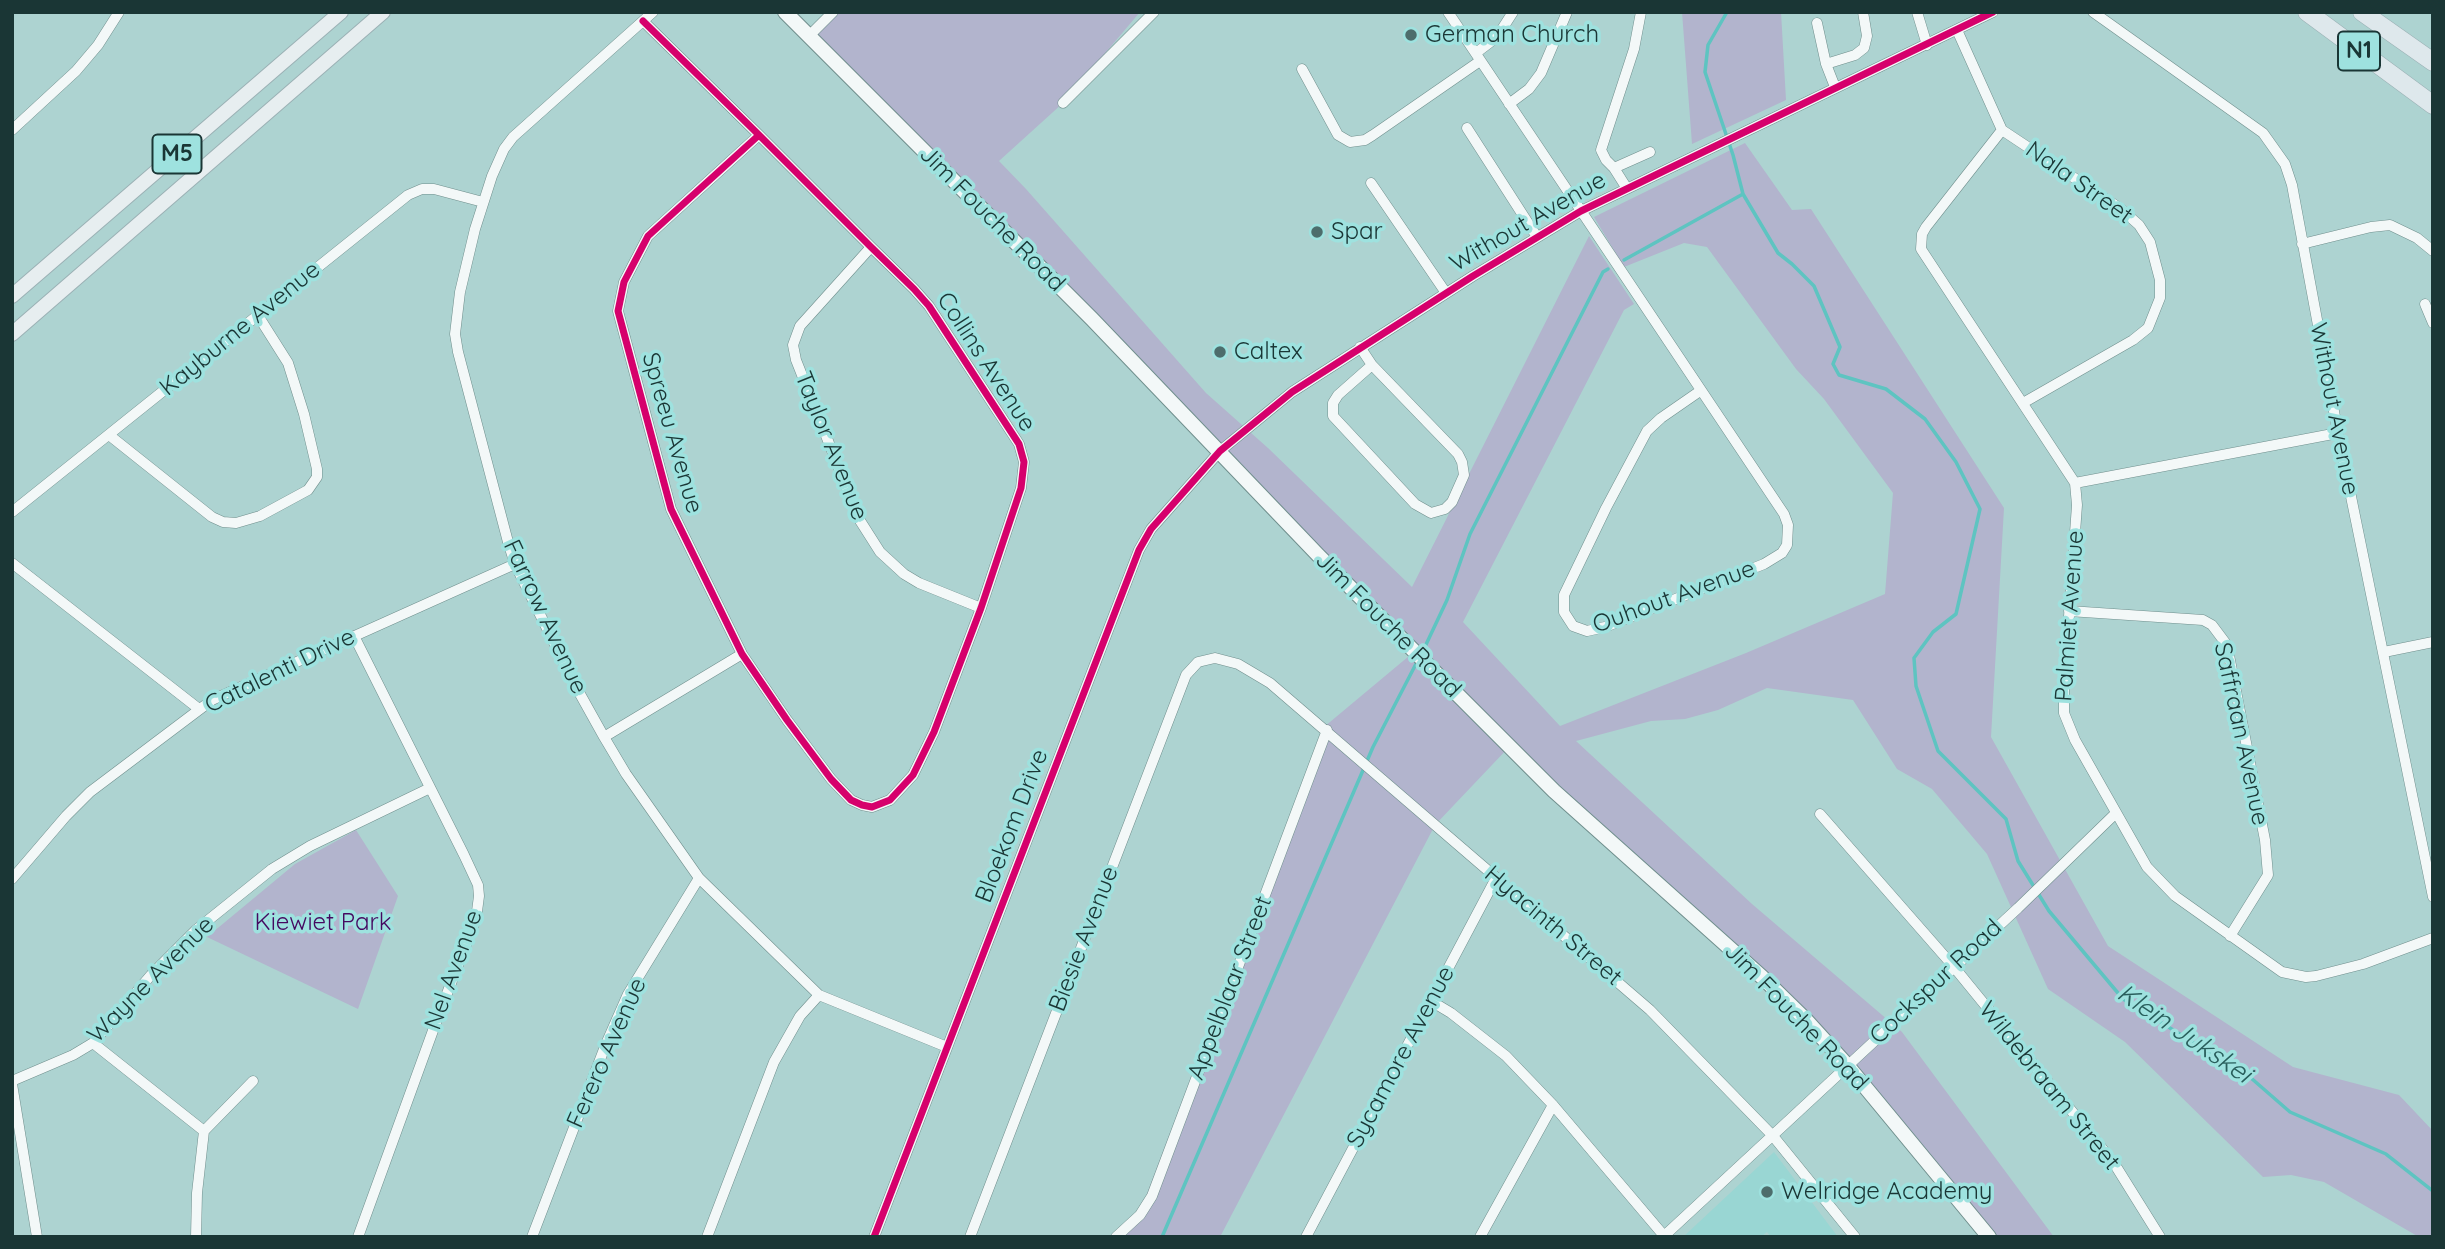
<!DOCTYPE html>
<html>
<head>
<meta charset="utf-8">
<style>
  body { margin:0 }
  #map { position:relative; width:2445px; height:1249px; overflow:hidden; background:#add3d1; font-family:Quicksand,sans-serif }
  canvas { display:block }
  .frame { position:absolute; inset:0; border:14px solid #1a3635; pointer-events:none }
</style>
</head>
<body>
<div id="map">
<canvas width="2445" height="1249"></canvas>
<div class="frame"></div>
</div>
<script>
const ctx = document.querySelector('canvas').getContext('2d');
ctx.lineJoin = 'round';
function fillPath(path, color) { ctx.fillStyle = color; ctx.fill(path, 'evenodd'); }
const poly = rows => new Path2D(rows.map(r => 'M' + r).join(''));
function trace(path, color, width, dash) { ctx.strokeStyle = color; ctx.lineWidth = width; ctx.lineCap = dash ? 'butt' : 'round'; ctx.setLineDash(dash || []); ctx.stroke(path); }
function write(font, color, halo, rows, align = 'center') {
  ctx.font = font + ' Quicksand,sans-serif'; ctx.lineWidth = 7; ctx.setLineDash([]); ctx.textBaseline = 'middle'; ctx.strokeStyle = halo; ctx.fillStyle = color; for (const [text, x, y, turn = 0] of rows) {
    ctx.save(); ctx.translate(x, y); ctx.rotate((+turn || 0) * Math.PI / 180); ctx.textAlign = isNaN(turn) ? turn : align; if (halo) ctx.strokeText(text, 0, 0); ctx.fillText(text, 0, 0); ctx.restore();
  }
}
const built = poly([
  [1774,1152,1838,1237,1771,1237,1767,1232,1761,1237,1683,1237]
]);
const green = poly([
  [838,12,1140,12,1063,103,999,161,1026,189,1206,393,1268,448,1412,587,1589,236,1634,304,1624,310,1463,622,1560,726,1746,653,1885,594,1893,493,1824,399,1796,369,1707,247,1684,243,1624,267,1594,217,1745,143,1792,210,1811,209,2004,508,1991,737,2108,946,2293,1067,2399,1095,2433,1131,2433,1237,2419,1237,2324,1182,2291,1175,2263,1177,2125,1042,2048,989,1987,854,1932,789,1897,769,1853,700,1767,688,1718,710,1685,719,1651,721,1576,741,1752,904,1902,1032,2054,1237,1991,1237,1847,1065,1510,746,1435,825,1220,1237,1112,1237,1142,1207,1324,727,1415,651,809,34],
  [1682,12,1781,12,1786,100,1692,144],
  [356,830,398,896,358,1009,207,937,295,864]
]);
const stream = poly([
  [1727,12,1708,45,1705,72,1733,155,1743,194,1778,253,1792,264,1814,286,1840,347,1833,364,1839,375,1886,389,1925,419,1956,462,1980,509,1956,614,1933,632,1914,658,1916,686,1938,751,2006,819,2018,861,2049,911,2123,999,2251,1078,2290,1112,2386,1154,2433,1191],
  [1624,260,1743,194],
  [1422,653,1447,600,1470,534,1603,272,1608,269],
  [1162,1237,1373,747,1418,660]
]);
const street = poly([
  [653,12,513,137,504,149,492,176,475,229,460,292,455,334,458,352,508,542,515,564,575,685,604,737,626,774,699,878,819,995,947,1047],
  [1448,12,1784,514,1788,525,1787,545,1782,553,1764,564,1605,627,1587,631,1573,626,1564,612,1564,595,1606,508,1647,431,1661,418,1700,391],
  [1641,12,1634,49,1601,150,1606,160,1614,168,1650,152],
  [1917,12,1927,45],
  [2093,12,2263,133,2285,164,2292,185,2338,433,2433,897],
  [643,21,759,135,871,247,914,289,929,306,1019,444,1024,462,1021,488,981,608,934,732,913,775,890,800,872,807,862,805,851,800,831,779,787,720,742,654,671,509,618,311,624,282,648,236,759,135],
  [1817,23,1826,64],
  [1957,30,2002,130,2121,209,2139,225,2150,242,2160,280,2160,298,2148,328,2133,340,2023,403],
  [809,36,833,12],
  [1476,53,1497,37,1513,12],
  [1302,69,1338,135,1350,142,1365,140,1373,135,1480,61],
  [1835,87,1826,64,1855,55,1864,48,1867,36,1863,12],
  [1063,103,1154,12],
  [1509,104,1529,89,1541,73,1567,12],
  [1467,128,1537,237],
  [12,130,76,71,98,45,119,12],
  [2002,130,1926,227,1922,234,1921,249,2075,483,2077,505,2064,686,2064,713,2075,740,2147,867,2175,896,2282,972,2306,977,2316,976,2363,964,2433,938],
  [1614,168,1626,187],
  [1371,183,1446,293],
  [2302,244,2371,227,2390,225,2417,238,2433,251],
  [871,247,800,326,793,345,796,360,859,519,880,552,904,574,919,583,981,608],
  [2425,304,2433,323],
  [1360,347,1372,365,1458,454,1462,462,1464,475,1452,502,1445,509,1431,513,1415,504,1333,416,1333,403,1338,395,1372,365],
  [109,435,212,517,223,522,236,523,260,516,308,490,317,477,317,469,304,414,288,363,257,314],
  [2075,483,2338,433],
  [12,512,408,195,422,189,434,189,483,202],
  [12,563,199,709],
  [2069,611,2203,620,2212,625,2227,645,2265,840,2268,875,2230,936],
  [354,636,464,855,478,885,479,896,476,919,439,1014,358,1237],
  [2384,652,2433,642],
  [604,737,742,654],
  [1820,814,1954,967,2101,1147,2117,1168,2160,1237],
  [12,879,66,816,90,792,212,700,515,564],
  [1431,1001,1451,1013,1506,1056,1553,1105,1665,1237],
  [93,1043,204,1131],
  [12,1081,73,1055,93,1043,151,975,196,930,272,869,310,846,430,788],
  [12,1084,37,1237],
  [204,1131,253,1081],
  [196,1237,197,1193,204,1131],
  [532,1237,606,1044,628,994,699,878],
  [707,1237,774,1062,800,1016,819,995],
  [874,1237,1139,550,1151,529,1220,451,1292,392,1473,276,1581,211,1993,12],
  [970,1237,1186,675,1198,662,1215,658,1238,664,1270,683,1650,1010,1773,1136,1855,1237],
  [1116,1237,1140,1215,1152,1196,1327,730],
  [1306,1237,1496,878],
  [1480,1237,1553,1105],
  [1663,1237,2018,908,2116,813]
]);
const secondary = poly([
  [785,12,1092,319,1318,555,1554,791,1762,977,1806,1020,1847,1065,1989,1237]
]);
const primary = poly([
  [12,296,341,12],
  [12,334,383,12]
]);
const highway = poly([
  [2307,12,2433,105],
  [2362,12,2433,62]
]);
const cycleway = poly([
  [643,21,759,135,871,247,914,289,929,306,1019,444,1024,462,1021,488,981,608,934,732,913,775,890,800,872,807,862,805,851,800,831,779,787,720,742,654,671,509,618,311,624,282,648,236,759,135],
  [874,1237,1139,550,1151,529,1220,451,1292,392,1473,276,1581,211,1993,12]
]);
const markers = [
  [1411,35,7,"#4d6d6c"],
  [1317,232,7,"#4d6d6c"],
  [1220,352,7,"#4d6d6c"],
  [1767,1192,7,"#4d6d6c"]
];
const shields = [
  [2359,51,42],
  [177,154,49]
];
const shieldNames = [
  ["N1",2359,51],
  ["M5",177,154]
];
const poiNames = [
  ["German Church",1425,35],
  ["Spar",1331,232],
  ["Caltex",1234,352],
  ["Welridge Academy",1781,1192]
];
const streetNames = [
  ["Nala Street",2079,183,35],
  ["Jim Fouche Road",992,219,45],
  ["Without Avenue",1528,222,-30],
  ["Kayburne Avenue",240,329,-39],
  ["Collins Avenue",986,362,57],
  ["Without Avenue",2334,409,79],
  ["Spreeu Avenue",672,433,74],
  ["Taylor Avenue",831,446,68],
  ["Ouhout Avenue",1674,597,-20],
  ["Palmiet Avenue",2070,616,-86],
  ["Farrow Avenue",545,617,65],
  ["Jim Fouche Road",1388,625,45],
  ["Catalenti Drive",280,671,-26],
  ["Saffraan Avenue",2241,734,78],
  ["Bloekom Drive",1012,826,-69],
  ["Hyacinth Street",1553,926,40],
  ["Biesie Avenue",1084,939,-69],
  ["Nel Avenue",454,970,-70],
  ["Wayne Avenue",151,980,-45],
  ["Cockspur Road",1936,982,-43],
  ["Appelblaar Street",1230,988,-69],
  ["Jim Fouche Road",1796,1017,46],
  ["Ferero Avenue",607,1053,-66],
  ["Sycamore Avenue",1401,1057,-62],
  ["Wildebraam Street",2049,1086,51]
];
const parkNames = [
  ["Kiewiet Park",323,923]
];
const waterNames = [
  ["Klein Jukskei",2184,1034,34]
];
fillPath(built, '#99d6d3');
fillPath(green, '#b2b4cd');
trace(stream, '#5ec4c1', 3.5);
trace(street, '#708f8d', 11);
trace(secondary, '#708f8d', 16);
trace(primary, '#9bb1b5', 16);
trace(highway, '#9bb1b5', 19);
trace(street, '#f3f8f8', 10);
trace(secondary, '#f3f8f8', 14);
trace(primary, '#e7eef0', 14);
trace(highway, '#dee8ec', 18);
trace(cycleway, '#d6006c', 7);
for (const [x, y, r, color] of markers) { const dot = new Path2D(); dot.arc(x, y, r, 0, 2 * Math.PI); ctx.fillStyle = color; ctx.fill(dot); trace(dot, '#9ee2df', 2.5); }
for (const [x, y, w] of shields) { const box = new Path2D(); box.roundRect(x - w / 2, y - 19.5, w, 39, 5); ctx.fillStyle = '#9ee2df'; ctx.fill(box); trace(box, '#1a3635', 2); }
write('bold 23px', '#1a3635', null, shieldNames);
write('24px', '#1a3635', '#9ee2df', poiNames, 'left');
write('24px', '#1a3635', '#9ee2df', streetNames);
write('24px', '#450960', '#9ee2df', parkNames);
write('italic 26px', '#295e5c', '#9ee2df', waterNames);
</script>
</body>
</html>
